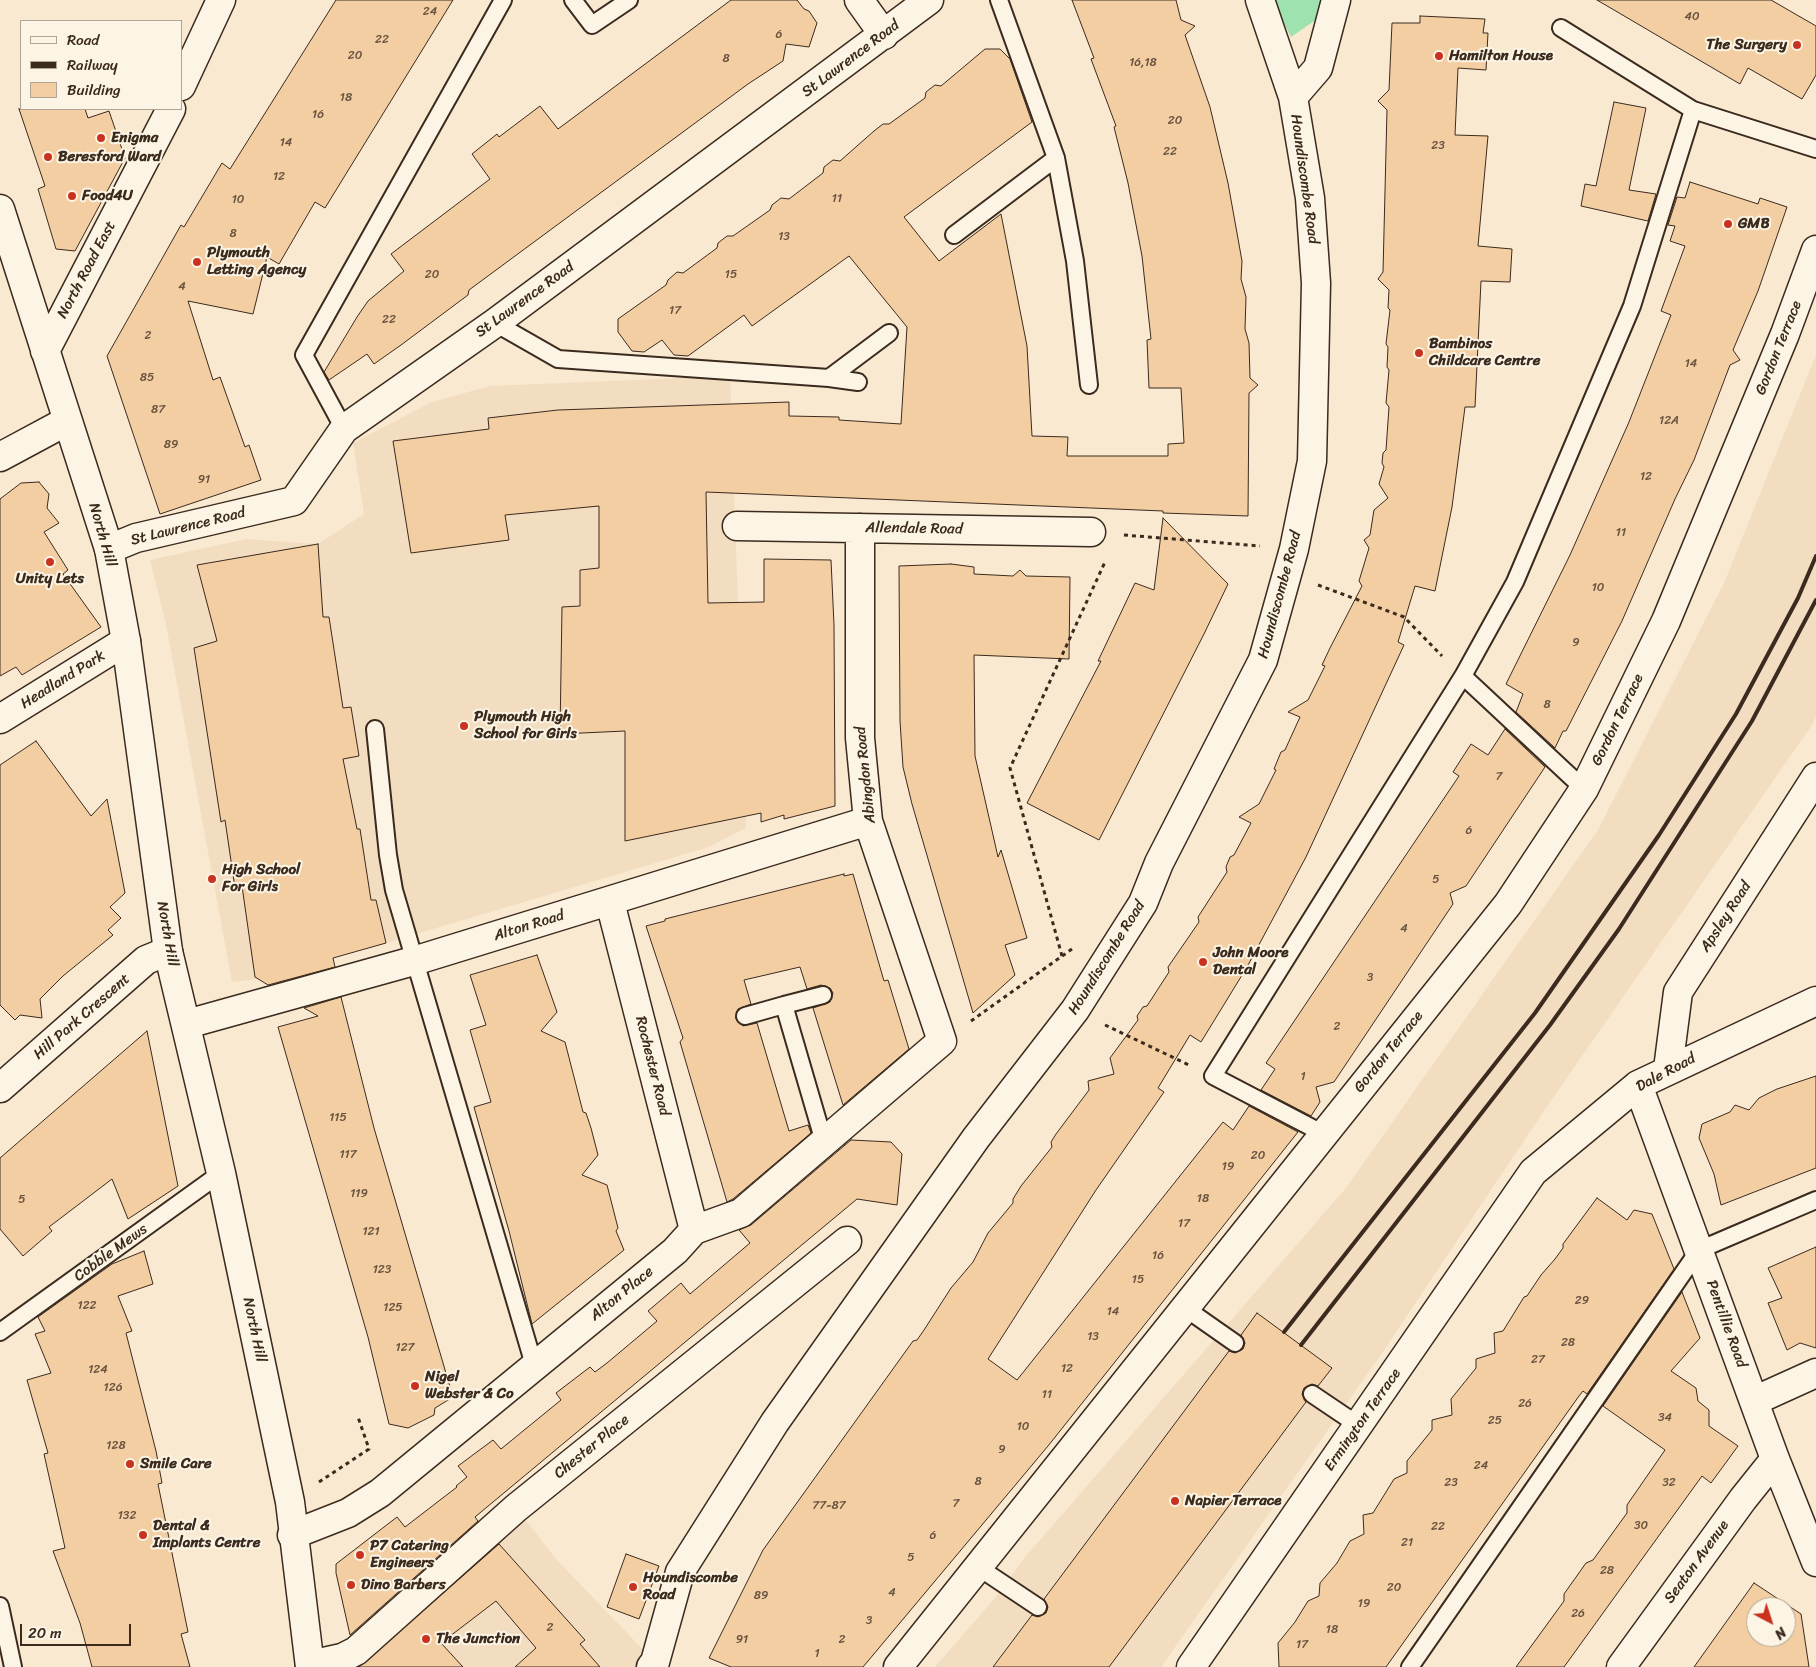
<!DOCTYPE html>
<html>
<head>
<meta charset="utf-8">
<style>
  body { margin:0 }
  #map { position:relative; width:1816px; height:1667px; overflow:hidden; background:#f9e9d1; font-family:Sriracha,sans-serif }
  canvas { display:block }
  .legend { position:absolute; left:20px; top:20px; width:162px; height:90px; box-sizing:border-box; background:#fcf5e5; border:1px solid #afa495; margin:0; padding:6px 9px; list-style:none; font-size:15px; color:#3b2a1e }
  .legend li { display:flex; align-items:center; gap:10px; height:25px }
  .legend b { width:25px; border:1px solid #afa495 }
  .north { position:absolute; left:1746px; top:1597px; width:50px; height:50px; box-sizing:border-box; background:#fcf5e5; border:1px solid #afa495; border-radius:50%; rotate:140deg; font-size:14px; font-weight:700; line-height:20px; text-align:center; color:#3b2a1e }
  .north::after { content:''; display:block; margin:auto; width:18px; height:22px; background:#c8321e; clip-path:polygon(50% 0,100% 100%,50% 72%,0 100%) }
  .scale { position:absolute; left:20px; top:1624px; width:111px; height:22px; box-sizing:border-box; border:2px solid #3b2a1e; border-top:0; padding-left:6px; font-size:15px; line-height:18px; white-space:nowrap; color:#3b2a1e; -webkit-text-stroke:4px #fcf5e5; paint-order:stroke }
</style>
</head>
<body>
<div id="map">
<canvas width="1816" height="1667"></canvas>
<ul class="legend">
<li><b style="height:6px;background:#fcf5e5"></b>Road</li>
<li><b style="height:6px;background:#3b2a1e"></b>Railway</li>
<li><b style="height:14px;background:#f3cea3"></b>Building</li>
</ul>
<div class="north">N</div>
<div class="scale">20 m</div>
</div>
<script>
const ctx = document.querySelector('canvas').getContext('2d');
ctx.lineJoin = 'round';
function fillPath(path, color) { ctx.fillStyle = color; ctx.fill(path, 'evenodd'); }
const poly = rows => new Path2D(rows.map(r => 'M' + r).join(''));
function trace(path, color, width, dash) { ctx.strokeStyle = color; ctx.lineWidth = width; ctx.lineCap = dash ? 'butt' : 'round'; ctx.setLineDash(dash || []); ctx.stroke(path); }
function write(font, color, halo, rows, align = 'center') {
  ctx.font = font + ' Sriracha,sans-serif'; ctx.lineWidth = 4; ctx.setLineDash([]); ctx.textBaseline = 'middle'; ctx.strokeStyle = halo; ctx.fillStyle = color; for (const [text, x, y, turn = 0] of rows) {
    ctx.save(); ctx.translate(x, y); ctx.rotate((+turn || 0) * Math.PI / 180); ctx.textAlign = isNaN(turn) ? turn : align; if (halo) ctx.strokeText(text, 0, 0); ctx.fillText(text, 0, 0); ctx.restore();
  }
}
const built = poly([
  [1816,355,1816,716,1812,725,1548,1105,1380,1356,1161,1667,935,1667,995,1598,1026,1556,1346,1188,1598,830,1724,583],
  [730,376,746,828,709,847,386,943,258,979,232,982,166,624,150,560,246,539,318,544,364,514,353,443,432,402,490,386],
  [516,1508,557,1560,655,1662,650,1667,341,1667]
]);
const green = poly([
  [1272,0,1336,0,1333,8,1291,37]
]);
const building = poly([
  [336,0,453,0,325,208,315,202,279,264,267,257,253,314,188,301,213,380,220,377,245,447,249,445,261,480,160,514,107,356,181,225,184,227,222,163,230,169,336,0],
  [731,0,797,0,804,9,809,11,817,23,809,47,786,44,783,61,748,84,469,290,468,295,401,345,374,364,367,354,329,380,324,372,357,317,368,301,404,271,391,254,490,179,472,154,497,134,499,137,540,106,558,129,731,0],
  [1072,0,1176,0,1181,20,1195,26,1185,35,1210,107,1228,183,1242,261,1241,279,1246,297,1245,329,1249,343,1250,378,1258,385,1249,393,1248,516,1163,513,1163,511,706,492,708,603,764,602,764,559,831,560,834,625,835,806,784,819,784,815,761,822,761,813,625,841,625,731,560,734,562,607,580,606,580,570,599,568,599,506,505,515,509,540,411,553,393,441,489,429,488,418,558,410,789,402,789,416,839,417,839,420,901,424,907,327,849,256,752,326,744,315,688,356,674,355,662,340,644,352,632,351,618,332,618,319,666,285,668,280,677,272,683,273,717,248,718,243,727,236,733,236,770,210,772,205,781,198,789,199,823,173,824,167,833,160,840,161,874,131,883,124,889,124,925,98,926,92,935,85,941,86,985,49,1000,49,1010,59,1032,122,904,217,939,261,1001,214,1027,346,1032,436,1068,437,1067,456,1168,456,1168,444,1184,443,1181,388,1149,388,1147,340,1151,339,1142,256,1128,183,1114,127,1116,126,1091,59,1094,58,1072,0],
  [1597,0,1771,0,1816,26,1816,75,1802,99,1748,68,1740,84,1597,0],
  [1420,16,1485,19,1483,33,1488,33,1486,70,1458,68,1455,135,1488,136,1478,246,1512,249,1510,282,1481,281,1475,407,1465,407,1452,507,1435,591,1415,586,1398,642,1404,645,1306,857,1247,967,1201,1042,1190,1035,1158,1088,1164,1092,1096,1190,988,1359,1017,1380,1223,1122,1233,1130,1249,1106,1298,1132,1048,1446,863,1667,731,1667,709,1658,763,1550,913,1341,917,1340,924,1330,951,1288,973,1262,988,1233,1013,1203,1013,1199,1021,1186,1052,1147,1051,1142,1056,1134,1089,1090,1088,1081,1114,1074,1110,1058,1138,1020,1137,1016,1143,1007,1147,1006,1169,972,1168,967,1199,922,1198,917,1227,872,1226,867,1230,857,1234,855,1251,823,1239,817,1259,804,1276,770,1274,769,1281,752,1285,750,1300,717,1288,712,1308,700,1325,666,1322,665,1330,648,1362,586,1359,581,1369,548,1364,540,1370,535,1374,510,1388,498,1379,484,1384,467,1382,463,1383,453,1386,450,1389,407,1386,403,1389,370,1387,367,1388,347,1386,344,1390,310,1388,308,1389,290,1378,279,1383,272,1387,110,1378,101,1389,90,1392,23,1420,23,1420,16],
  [1614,102,1646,108,1629,190,1656,194,1648,221,1581,206,1585,184,1596,186,1614,102],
  [19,109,85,109,88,118,109,111,125,158,75,251,56,249,38,189,45,186,19,109],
  [1690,182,1758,204,1760,198,1787,207,1758,291,1733,350,1740,360,1730,365,1694,460,1675,499,1622,621,1566,731,1563,731,1555,748,1516,712,1523,694,1506,684,1570,555,1629,422,1671,315,1661,311,1685,246,1670,241,1675,226,1668,225,1677,197,1685,198,1690,182],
  [39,482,49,494,47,508,59,523,44,532,68,570,63,574,101,627,22,675,16,667,0,676,0,499,21,483,39,482],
  [1163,518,1228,584,1204,634,1099,840,1027,803,1101,661,1098,661,1135,583,1154,590,1163,518],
  [318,544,323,617,329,617,343,708,351,707,359,756,343,759,357,829,360,829,371,900,376,900,386,943,333,958,335,967,268,985,255,977,242,886,235,888,225,820,221,822,194,648,217,641,197,565,318,544],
  [951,564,974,567,974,574,1013,576,1020,570,1026,576,1070,577,1069,659,974,655,975,756,998,857,1001,850,1027,938,1005,945,1015,975,973,1013,912,804,903,767,900,721,899,566,951,564],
  [1505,729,1545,767,1466,886,1450,893,1453,904,1334,1082,1316,1087,1320,1102,1311,1116,1261,1090,1275,1069,1266,1063,1459,776,1453,772,1471,744,1488,755,1505,729],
  [36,741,91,816,107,799,125,893,110,907,121,918,108,930,113,935,63,976,40,999,42,1018,20,1015,15,1020,0,1005,0,765,36,741],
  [844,874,844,876,853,874,884,981,888,980,909,1049,843,1105,813,1008,830,1002,833,993,830,988,821,985,807,989,800,967,744,980,751,1004,738,1009,736,1019,743,1026,757,1023,789,1131,808,1125,811,1133,733,1199,727,1202,680,1042,683,1038,646,926,665,921,665,919,844,874],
  [537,955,557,1012,541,1031,565,1042,583,1112,586,1113,591,1128,598,1155,582,1175,607,1185,618,1228,616,1231,624,1250,532,1324,509,1231,474,1107,491,1102,470,1030,486,1025,470,975,537,955],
  [341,997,374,1128,453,1397,435,1408,434,1415,408,1428,389,1424,368,1337,278,1027,318,1016,304,1008,341,997],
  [147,1031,178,1186,128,1219,112,1179,49,1227,52,1231,23,1256,0,1229,0,1158,147,1031],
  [1816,1076,1816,1168,1721,1205,1714,1174,1699,1138,1702,1124,1730,1112,1735,1105,1749,1110,1759,1098,1777,1089,1816,1076],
  [851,1140,891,1142,902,1154,897,1205,857,1199,475,1517,478,1521,350,1635,336,1573,336,1564,397,1517,405,1527,457,1487,456,1486,467,1477,458,1466,493,1440,501,1449,561,1400,556,1393,590,1367,595,1372,607,1363,657,1321,648,1311,681,1283,690,1294,750,1243,739,1230,751,1225,851,1140],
  [1597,1198,1627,1220,1634,1210,1652,1214,1674,1269,1587,1394,1583,1391,1579,1396,1386,1667,1279,1667,1278,1643,1295,1622,1308,1601,1319,1596,1320,1583,1337,1563,1350,1541,1364,1534,1363,1515,1373,1513,1394,1479,1407,1473,1407,1461,1432,1430,1432,1420,1452,1415,1451,1399,1476,1368,1476,1359,1495,1353,1494,1333,1503,1331,1524,1297,1527,1296,1541,1275,1555,1259,1563,1248,1563,1244,1597,1198],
  [1816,1247,1816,1348,1800,1343,1787,1350,1768,1303,1782,1298,1768,1268,1816,1247],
  [144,1251,153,1284,118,1296,132,1331,126,1333,156,1451,162,1483,158,1484,188,1632,181,1634,190,1667,92,1667,80,1623,53,1551,65,1548,44,1454,48,1453,27,1380,51,1373,35,1334,45,1331,38,1317,112,1264,144,1251],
  [1682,1292,1700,1338,1671,1371,1696,1388,1698,1401,1709,1410,1709,1426,1738,1446,1711,1483,1702,1476,1564,1667,1516,1667,1564,1601,1564,1594,1586,1563,1593,1560,1627,1513,1627,1505,1665,1450,1603,1406,1682,1292],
  [1257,1313,1332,1368,1318,1386,1312,1384,1304,1388,1302,1394,1306,1402,1109,1667,993,1667,1032,1615,1038,1617,1046,1613,1048,1607,1044,1599,1229,1351,1235,1353,1243,1349,1245,1343,1241,1335,1257,1313],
  [499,1544,585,1640,580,1644,600,1667,515,1667,536,1648,496,1601,441,1643,463,1667,359,1667,499,1544],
  [626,1554,659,1566,639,1619,607,1607,626,1554],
  [1754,1583,1801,1614,1809,1667,1694,1667,1754,1583],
  [1756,1607,1786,1607,1786,1637,1756,1637,1756,1607]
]);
const path = poly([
  [1124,535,1260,546],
  [1318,585,1404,617,1442,656],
  [1062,956,1010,768,1105,562],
  [971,1021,1072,949],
  [1105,1025,1189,1065],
  [319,1482,369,1449,358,1417]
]);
const lane = poly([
  [573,0,592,25,629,0],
  [999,0,1056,158,1075,261,1089,385],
  [1561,28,1693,110,1816,149],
  [954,235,1056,158],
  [495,323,558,359,829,378,889,333],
  [829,378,858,382],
  [344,429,304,355,503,0],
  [1463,676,1584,789],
  [375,729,388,855,394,890,534,1365],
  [784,1005,823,995],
  [745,1016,784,1005,824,1142],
  [1324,1134,1213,1076,1463,676,1515,582,1632,306,1693,110],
  [1185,1308,1235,1343],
  [0,1332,221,1173],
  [1312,1394,1358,1425],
  [978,1567,1038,1607],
  [0,1606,13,1667],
  [1410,1667,1699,1250,1816,1200]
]);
const street = poly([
  [859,0,884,35],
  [1293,97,1318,68,1336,0],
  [0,457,67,421],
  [737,526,1091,532],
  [109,549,136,538,294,501,344,429,495,323,929,0],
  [0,719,126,641],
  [610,902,694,1230],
  [187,1024,417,960,868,821],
  [1668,1069,1678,992,1816,777],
  [1638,1085,1775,1459,1816,1562],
  [0,1088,146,960,168,951],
  [1754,1401,1816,1373],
  [292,1535,348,1513,380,1493,675,1251,694,1230,741,1213,942,1041,868,821,860,738,860,528],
  [310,1665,342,1658,356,1651,516,1508,847,1241],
  [651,1667,655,1662,680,1572,775,1422,976,1138,1075,1010,1143,903,1159,863,1263,660,1294,549,1312,461,1316,283,1310,198,1293,97,1260,0],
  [898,1667,1508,904,1584,789,1666,621,1785,334,1816,250],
  [1191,1667,1533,1172,1638,1085,1816,1001],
  [1621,1667,1743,1499,1775,1459]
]);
const secondary = poly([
  [181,86,221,0],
  [0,209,109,549,126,641,168,951,221,1173,290,1502,310,1667],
  [45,351,171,109]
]);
const rail = poly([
  [1284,1332,1535,1013,1659,835,1736,714,1798,598,1816,556],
  [1301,1345,1550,1025,1619,929,1752,721,1816,600]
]);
const markers = [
  [1797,45,5,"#c8321e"],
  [1439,56,5,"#c8321e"],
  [101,138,5,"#c8321e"],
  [48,157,5,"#c8321e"],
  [72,196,5,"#c8321e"],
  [1728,224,5,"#c8321e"],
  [197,262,5,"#c8321e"],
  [1419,353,5,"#c8321e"],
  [50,562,5,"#c8321e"],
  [464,726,5,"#c8321e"],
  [212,879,5,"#c8321e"],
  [1203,962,5,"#c8321e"],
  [415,1386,5,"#c8321e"],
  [130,1464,5,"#c8321e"],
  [1175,1501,5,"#c8321e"],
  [143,1535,5,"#c8321e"],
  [360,1555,5,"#c8321e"],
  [351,1585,5,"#c8321e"],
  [633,1587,5,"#c8321e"],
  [426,1639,5,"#c8321e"]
];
const numberNames = [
  ["24",430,12],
  ["40",1692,17],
  ["6",779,35],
  ["22",382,40],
  ["20",355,56],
  ["8",726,59],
  ["16,18",1143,63],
  ["18",346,98],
  ["16",318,115],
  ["20",1175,121],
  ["14",286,143],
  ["23",1438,146],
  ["22",1170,152],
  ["12",279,177],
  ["11",837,199],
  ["10",238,200],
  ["8",233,234],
  ["13",784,237],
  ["20",432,275],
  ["15",731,275],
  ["4",182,287],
  ["17",675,311],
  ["22",389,320],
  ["2",148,336],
  ["14",1691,364],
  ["85",147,378],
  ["87",158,410],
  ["12A",1669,421],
  ["89",171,445],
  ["12",1646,477],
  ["91",204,480],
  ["11",1621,533],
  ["10",1598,588],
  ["9",1576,643],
  ["8",1547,705],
  ["7",1499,777],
  ["6",1469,831],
  ["5",1436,880],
  ["4",1404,929],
  ["3",1370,978],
  ["2",1337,1027],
  ["1",1303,1077],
  ["115",338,1118],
  ["117",348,1155],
  ["20",1258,1156],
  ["19",1228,1167],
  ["119",359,1194],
  ["18",1203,1199],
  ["5",22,1200],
  ["17",1184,1224],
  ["121",371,1232],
  ["16",1158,1256],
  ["123",382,1270],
  ["15",1138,1280],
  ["29",1582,1301],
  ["122",87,1306],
  ["125",393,1308],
  ["14",1113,1312],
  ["13",1093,1337],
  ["28",1568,1343],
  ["127",405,1348],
  ["27",1538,1360],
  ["12",1067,1369],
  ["124",98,1370],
  ["126",113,1388],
  ["11",1047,1395],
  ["26",1525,1404],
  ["34",1665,1418],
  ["25",1495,1421],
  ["10",1023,1427],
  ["128",116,1446],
  ["9",1002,1450],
  ["24",1481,1466],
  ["8",978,1482],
  ["23",1451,1483],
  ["32",1669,1483],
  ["7",956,1504],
  ["77-87",829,1506],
  ["132",127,1516],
  ["30",1641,1526],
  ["22",1438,1527],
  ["6",933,1536],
  ["21",1407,1543],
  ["5",911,1558],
  ["28",1607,1571],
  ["20",1394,1588],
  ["4",892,1593],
  ["89",761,1596],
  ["19",1364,1604],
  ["26",1578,1614],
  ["3",869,1621],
  ["2",550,1628],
  ["18",1332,1630],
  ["91",742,1640],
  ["2",842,1640],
  ["17",1302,1645],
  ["1",817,1654]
];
const poiNames = [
  ["The Surgery",1787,45,"right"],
  ["Hamilton House",1449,56],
  ["Enigma",111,138],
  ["Beresford Ward",58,157],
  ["Food4U",82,196],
  ["GMB",1738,224],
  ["Plymouth",207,253],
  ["Letting Agency",207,270],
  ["Bambinos",1429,344],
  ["Childcare Centre",1429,361],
  ["Unity Lets",50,579,"center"],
  ["Plymouth High",474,717],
  ["School for Girls",474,734],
  ["High School",222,870],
  ["For Girls",222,887],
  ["John Moore",1213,953],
  ["Dental",1213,970],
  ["Nigel",425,1377],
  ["Webster & Co",425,1394],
  ["Smile Care",140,1464],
  ["Napier Terrace",1185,1501],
  ["Dental &",153,1526],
  ["Implants Centre",153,1543],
  ["P7 Catering",370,1546],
  ["Engineers",370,1563],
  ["Houndiscombe",643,1578],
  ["Road",643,1595],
  ["Dino Barbers",361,1585],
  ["The Junction",436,1639]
];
const streetNames = [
  ["St Lawrence Road",851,59,-37],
  ["Houndiscombe Road",1304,179,82],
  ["North Road East",87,270,-62],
  ["St Lawrence Road",525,300,-36],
  ["Gordon Terrace",1779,348,-68],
  ["St Lawrence Road",188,527,-14],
  ["Allendale Road",914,529,1],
  ["North Hill",102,535,74],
  ["Houndiscombe Road",1280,595,-75],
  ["Headland Park",63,680,-32],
  ["Gordon Terrace",1618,720,-64],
  ["Abingdon Road",866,775,-96],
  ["Apsley Road",1726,917,-57],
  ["Alton Road",529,926,-17],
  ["North Hill",167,934,80],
  ["Houndiscombe Road",1107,958,-58],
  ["Hill Park Crescent",82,1017,-41],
  ["Gordon Terrace",1389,1052,-51],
  ["Rochester Road",652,1066,76],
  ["Dale Road",1666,1073,-28],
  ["Cobble Mews",111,1253,-36],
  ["Alton Place",622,1294,-39],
  ["Pentillie Road",1726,1324,70],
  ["North Hill",254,1330,78],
  ["Ermington Terrace",1363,1420,-55],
  ["Chester Place",592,1447,-39],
  ["Seaton Avenue",1697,1562,-54]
];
fillPath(built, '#f3ddc0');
fillPath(green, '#9ee3af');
fillPath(building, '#f3cea3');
trace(building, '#3b2a1e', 1);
trace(lane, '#3b2a1e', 20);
trace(street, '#3b2a1e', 31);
trace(secondary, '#3b2a1e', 31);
trace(path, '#3b2a1e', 3, [4, 4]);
trace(lane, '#fcf5e5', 16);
trace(street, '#fcf5e5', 28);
trace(secondary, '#fcf5e5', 28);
trace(rail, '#3b2a1e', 4);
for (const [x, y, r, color] of markers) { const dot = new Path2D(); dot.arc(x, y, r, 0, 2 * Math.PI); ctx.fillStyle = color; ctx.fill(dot); trace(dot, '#fcf5e5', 2); }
write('12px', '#69533f', null, numberNames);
write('bold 15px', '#3b2a1e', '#fcf5e5', poiNames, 'left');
write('15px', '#3b2a1e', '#fcf5e5', streetNames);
</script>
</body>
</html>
